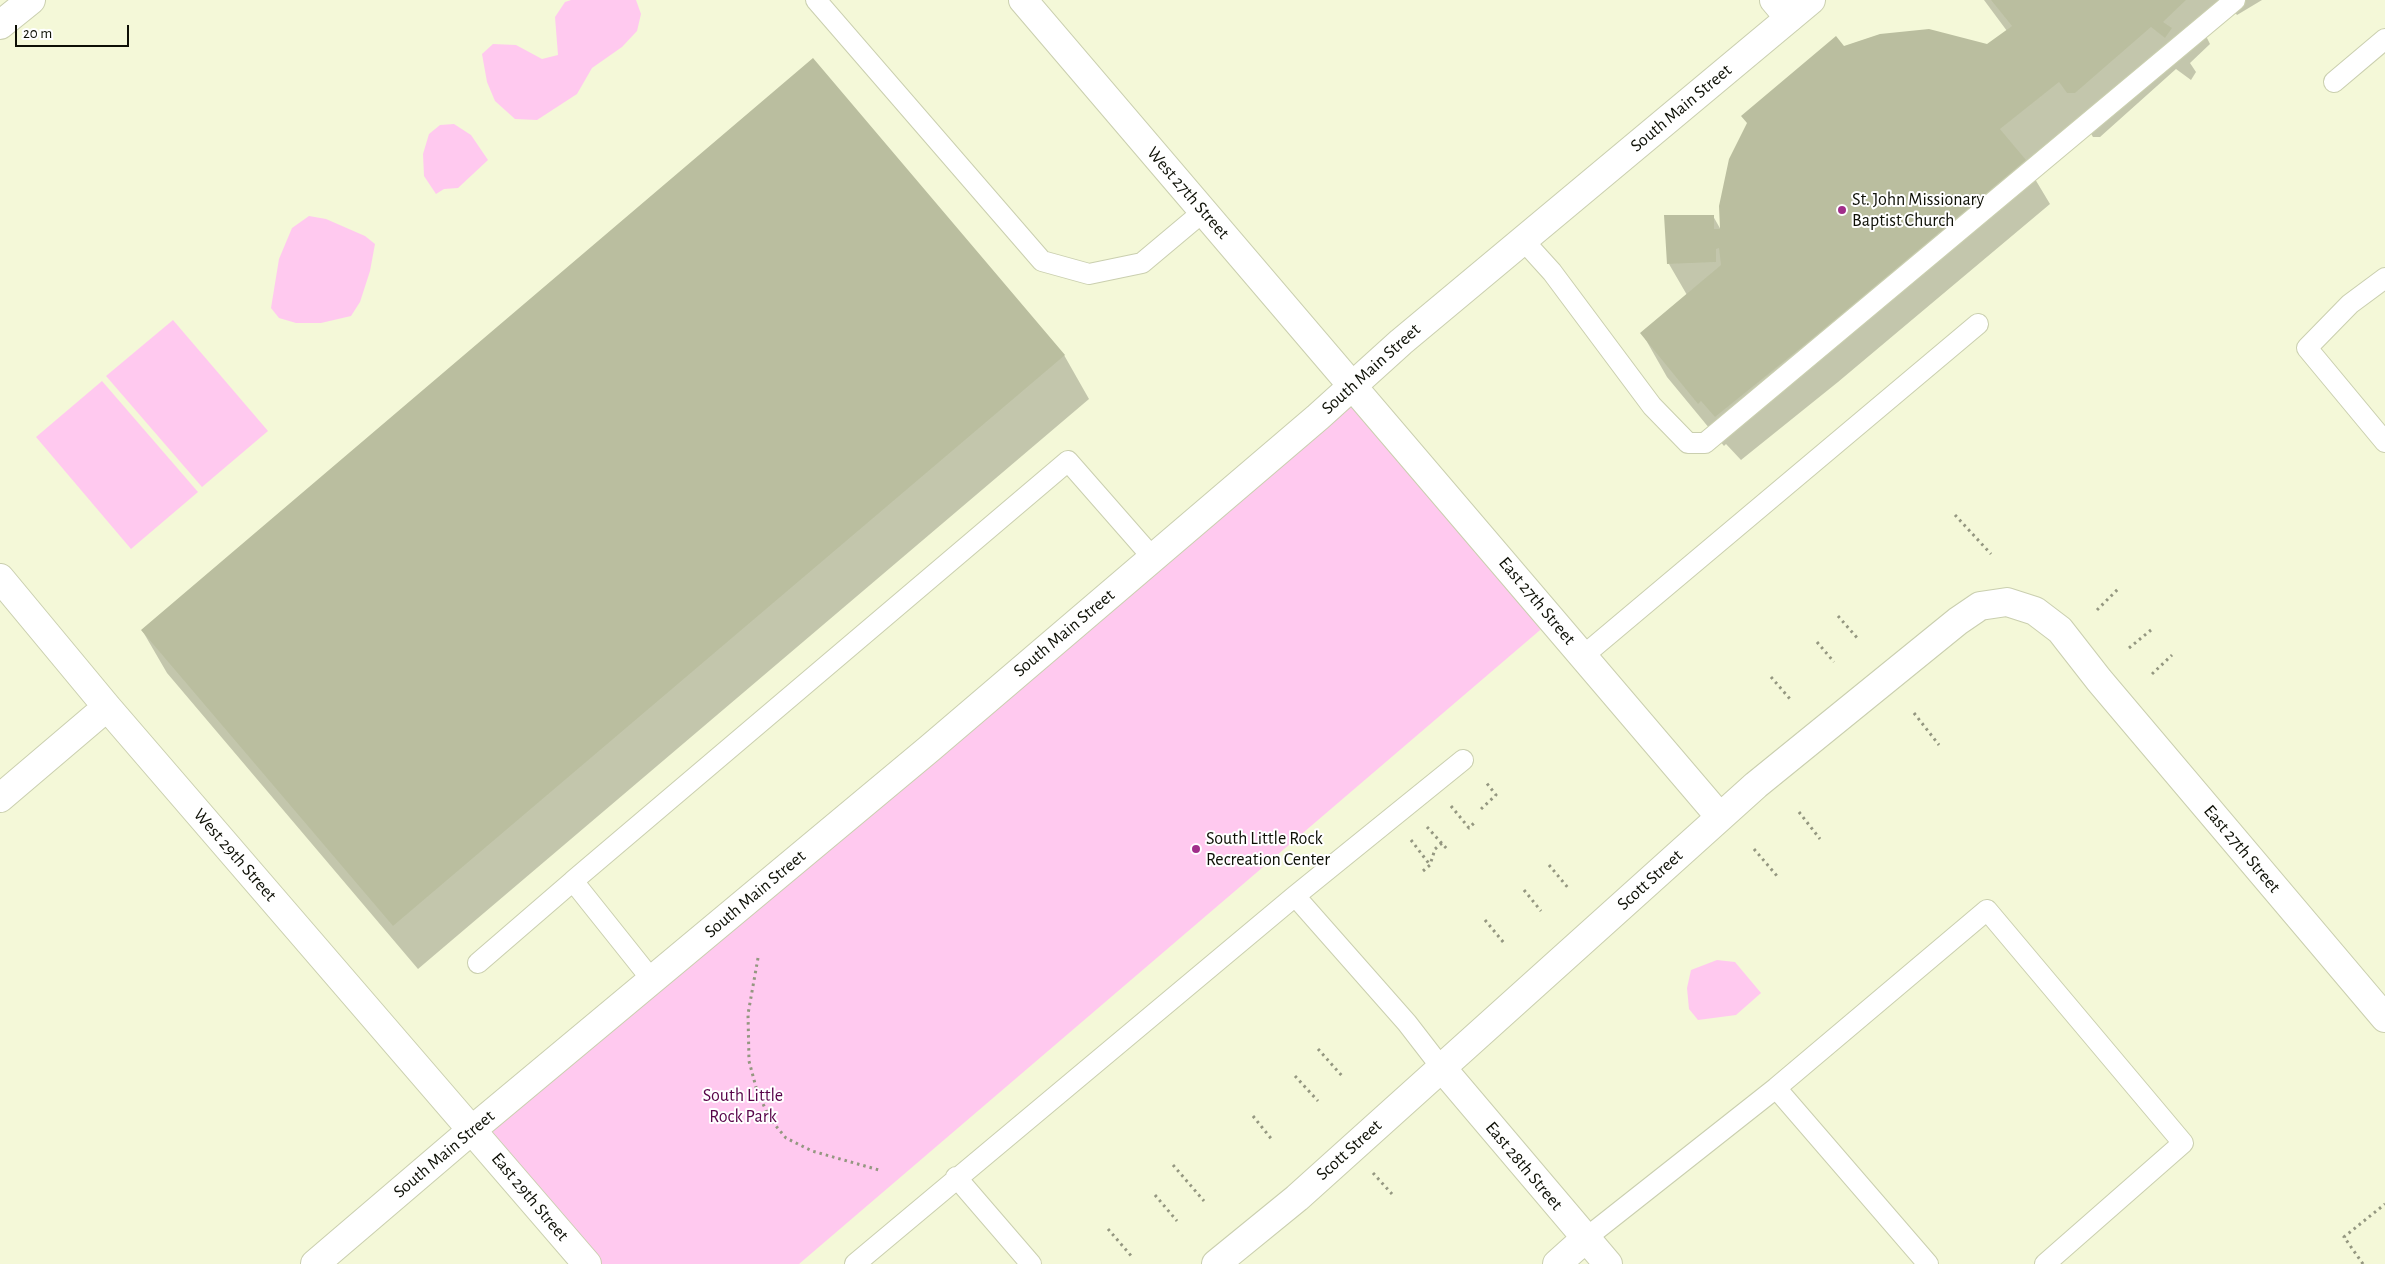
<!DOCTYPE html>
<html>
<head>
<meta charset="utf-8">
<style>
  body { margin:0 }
  #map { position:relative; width:2385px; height:1264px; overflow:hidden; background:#f4f8d8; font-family:"Alegreya Sans",sans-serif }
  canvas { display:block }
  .scale { position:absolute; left:15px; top:25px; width:114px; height:22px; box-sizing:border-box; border:2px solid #0d0f05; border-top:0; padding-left:6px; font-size:15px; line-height:18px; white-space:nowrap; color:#0d0f05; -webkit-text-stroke:4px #fff; paint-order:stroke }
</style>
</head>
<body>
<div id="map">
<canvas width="2385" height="1264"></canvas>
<div class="scale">20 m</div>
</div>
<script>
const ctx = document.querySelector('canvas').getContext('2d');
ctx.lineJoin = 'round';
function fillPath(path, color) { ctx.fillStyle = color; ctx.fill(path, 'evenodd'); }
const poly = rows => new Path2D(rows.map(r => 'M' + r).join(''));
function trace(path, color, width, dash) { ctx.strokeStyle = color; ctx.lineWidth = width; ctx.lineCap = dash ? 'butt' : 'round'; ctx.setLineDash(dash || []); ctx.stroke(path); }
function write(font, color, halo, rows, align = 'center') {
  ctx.font = font + ' "Alegreya Sans",sans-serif'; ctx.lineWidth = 4; ctx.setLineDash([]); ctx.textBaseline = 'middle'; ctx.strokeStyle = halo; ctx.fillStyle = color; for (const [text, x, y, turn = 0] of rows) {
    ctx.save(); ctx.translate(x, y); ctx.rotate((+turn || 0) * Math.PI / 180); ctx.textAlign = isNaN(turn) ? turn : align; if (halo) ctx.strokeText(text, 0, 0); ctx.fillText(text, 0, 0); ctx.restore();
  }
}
const green = poly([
  [571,0,636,0,641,14,637,31,622,47,592,68,577,94,537,120,515,119,495,101,487,82,482,54,493,44,516,45,542,59,558,55,555,17,565,2],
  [454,124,471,135,488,160,458,188,444,189,436,194,424,176,423,154,429,134,440,125],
  [309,216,326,219,365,236,375,244,370,271,360,302,351,316,321,323,296,323,279,318,271,308,279,259,292,228],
  [173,320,268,431,202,487,106,376],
  [102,381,198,492,131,549,36,437],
  [1353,385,1553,619,799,1264,587,1264,473,1129],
  [1717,960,1735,962,1761,993,1736,1015,1698,1020,1689,1009,1687,988,1691,970]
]);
const shadow = poly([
  [1984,0,2262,0,2237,15,2233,10,2204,32,2210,44,2190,63,2196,72,2191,80,2176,69,2100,137,2093,137,2085,124,2029,169,2050,204,1838,382,1741,460,1726,444,1724,446,1667,377,1642,333,1687,295,1669,264,1713,216,1721,230,1748,124,1743,116,1844,47,1987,46,2007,31],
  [1064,355,1089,399,418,969,167,673,142,630]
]);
const building = poly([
  [1991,0,2186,0,2163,22,2172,28,2165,38,2151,27,2075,93,2067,93,2059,82,2000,129,2026,160,1813,338,1715,417,1701,401,1698,404,1640,333,1721,265,1719,248,1716,249,1716,262,1667,264,1664,215,1714,215,1714,229,1720,229,1719,206,1729,159,1747,123,1741,116,1836,36,1844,46,1880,34,1929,29,1987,44,2012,26],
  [813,58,1065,355,393,926,141,630]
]);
const path = poly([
  [1955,515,1991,554],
  [2097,610,2118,589],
  [1838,616,1859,640],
  [1817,642,1834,662],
  [2129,648,2151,630],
  [2152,674,2172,655],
  [1771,677,1790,699],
  [1914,713,1939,745],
  [1451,806,1469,828,1474,823],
  [1481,809,1496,795,1485,781],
  [1799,812,1820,839],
  [1427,827,1447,849],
  [1411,840,1430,865],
  [1754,849,1777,876],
  [1549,865,1569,889],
  [1423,871,1430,865,1435,849,1442,843],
  [1524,890,1541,911],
  [1485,920,1504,943],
  [758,958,748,1014,749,1061,757,1091,770,1119,786,1138,812,1151,879,1170],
  [1318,1049,1343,1077],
  [1295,1076,1318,1101],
  [1253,1116,1273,1141],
  [1173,1165,1204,1201],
  [1373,1173,1392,1194],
  [1155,1195,1177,1221],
  [1108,1229,1133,1258],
  [2363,1264,2344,1237,2385,1204]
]);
const lane = poly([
  [816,0,1042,261,1089,274,1142,263,1204,211],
  [2334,82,2385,39],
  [1523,240,1552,272,1652,406,1688,443,1705,443,2235,0],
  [2385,278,2350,304,2307,348,2385,442],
  [1583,656,1978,324],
  [1295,896,1407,1023,1441,1067],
  [478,963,573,881],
  [652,980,573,881,1068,461,1153,558],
  [1776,1088,1928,1264],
  [956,1177,1031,1264],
  [1586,1238,1776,1088,1987,910,2183,1143,2045,1264],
  [855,1264,1295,896,1463,760]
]);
const street = poly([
  [1023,0,1720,817],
  [1774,0,1789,18],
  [0,25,31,0],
  [0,578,107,707,587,1264],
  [0,798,107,707],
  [1441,1067,1608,1264],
  [315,1264,473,1129],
  [1216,1264,1297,1198,1756,785,1958,621,1980,606,2007,602,2035,611,2060,630,2099,680,2385,1018],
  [1557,1264,1586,1238]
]);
const secondary = poly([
  [473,1129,929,749,1318,417,1401,342,1811,0]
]);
const markers = [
  [1842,210,5,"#a12e8a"],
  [1196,849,5,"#a12e8a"]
];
const streetNames = [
  ["South Main Street",1681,108,-40],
  ["West 27th Street",1188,193,49],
  ["South Main Street",1371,369,-42],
  ["East 27th Street",1537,601,50],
  ["South Main Street",1064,633,-40],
  ["East 27th Street",2242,849,50],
  ["West 29th Street",235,855,49],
  ["Scott Street",1650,880,-42],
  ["South Main Street",755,894,-40],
  ["Scott Street",1349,1150,-42],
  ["South Main Street",444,1154,-40],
  ["East 28th Street",1524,1166,50],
  ["East 29th Street",530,1197,50]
];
const poiNames = [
  ["St. John Missionary",1852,200],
  ["Baptist Church",1852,221],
  ["South Little Rock",1206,839],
  ["Recreation Center",1206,860]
];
const parkNames = [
  ["South Little",743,1096],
  ["Rock Park",743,1117]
];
fillPath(green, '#ffc9ef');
fillPath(shadow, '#0003');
fillPath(building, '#babe9f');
trace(lane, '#cacfaf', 22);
trace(street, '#cacfaf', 30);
trace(secondary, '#cacfaf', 30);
trace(path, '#949780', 3, [2.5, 4]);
trace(lane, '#fff', 20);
trace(street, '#fff', 28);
trace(secondary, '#fff', 28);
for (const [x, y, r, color] of markers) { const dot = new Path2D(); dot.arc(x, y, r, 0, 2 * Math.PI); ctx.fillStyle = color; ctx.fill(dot); trace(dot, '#fff', 2); }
write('18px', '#0d0f05', '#fff', streetNames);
write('18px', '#0d0f05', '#fff', poiNames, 'left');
write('18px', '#580449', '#fff', parkNames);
</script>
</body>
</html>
